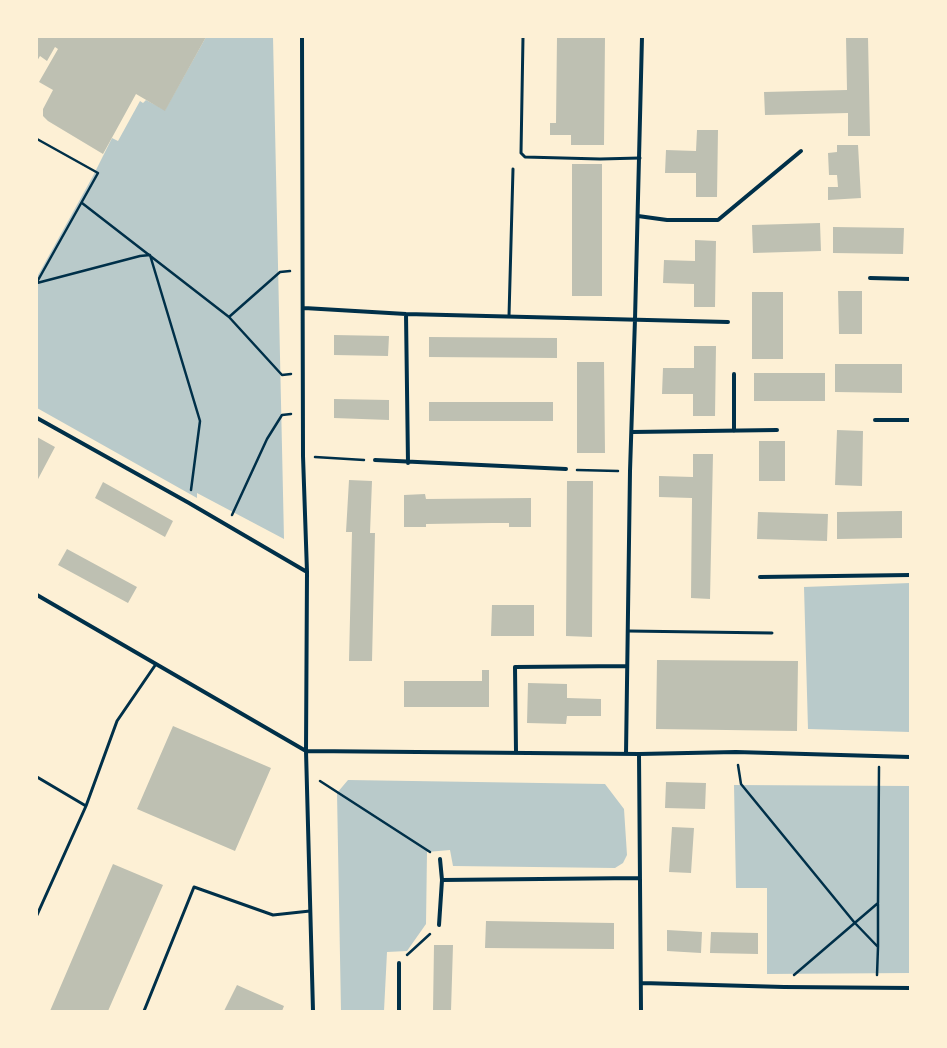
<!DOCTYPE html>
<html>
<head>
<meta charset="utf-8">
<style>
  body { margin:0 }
  #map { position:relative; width:947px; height:1048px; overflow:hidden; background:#fdf0d5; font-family:Helvetica,sans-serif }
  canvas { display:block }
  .frame { position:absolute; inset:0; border:38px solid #fdf0d5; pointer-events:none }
</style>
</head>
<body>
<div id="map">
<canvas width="947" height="1048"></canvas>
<div class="frame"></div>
</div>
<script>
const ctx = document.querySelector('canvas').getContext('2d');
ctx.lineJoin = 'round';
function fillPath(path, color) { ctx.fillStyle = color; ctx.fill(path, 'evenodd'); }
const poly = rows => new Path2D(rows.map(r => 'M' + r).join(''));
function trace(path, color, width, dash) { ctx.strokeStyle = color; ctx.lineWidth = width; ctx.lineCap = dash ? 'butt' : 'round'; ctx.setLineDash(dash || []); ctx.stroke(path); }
const green = poly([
  [206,37,273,37,284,539,197,493,197,498,37,408,37,277,93,176,112,138,118,141,140,101,143,103,146,100,165,110],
  [910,583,910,732,808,729,804,587],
  [348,780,605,784,624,809,627,855,623,863,615,868,453,866,450,850,427,852,426,924,407,951,387,952,384,1011,341,1011,337,793],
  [734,785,910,786,910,973,767,974,767,888,736,888]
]);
const building = poly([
  [37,37,206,37,165,111,136,94,103,154,48,121,43,116,43,109,53,90,39,82,58,49,55,47,47,61,40,56,37,61],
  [557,37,605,37,604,145,571,145,571,135,550,135,550,123,556,123],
  [846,37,868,37,870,136,848,136,848,113,765,115,764,92,847,90],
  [697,130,718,130,717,197,696,197,696,173,665,173,666,150,696,151],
  [837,145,858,145,861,198,828,200,828,187,838,187,837,175,829,175,828,153,837,152],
  [572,164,602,164,602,296,572,296],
  [820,223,821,251,753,253,752,225],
  [833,227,904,228,903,254,833,253],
  [695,240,716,241,715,307,694,307,694,284,663,283,664,260,695,261],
  [838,291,862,291,862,334,839,334],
  [752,292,783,292,783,359,752,359],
  [334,335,389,336,388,356,334,355],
  [429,337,557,338,557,358,429,357],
  [694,346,716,346,715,416,693,416,693,394,662,394,663,368,694,368],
  [577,362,604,362,605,453,577,453],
  [835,364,902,364,902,393,835,392],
  [754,373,825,373,825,401,754,401],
  [334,399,389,400,389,420,334,418],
  [429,402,553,402,553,421,429,421],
  [837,430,863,431,862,486,835,485],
  [37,437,55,447,37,481],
  [759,441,785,441,785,481,759,481],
  [693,454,713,454,710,599,691,598,692,498,659,497,659,476,693,477],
  [349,480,372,481,370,533,375,533,372,661,349,661,352,532,346,532],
  [567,481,593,481,592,637,566,636],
  [103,482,173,521,165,537,95,498],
  [425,494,426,499,531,498,531,527,509,527,509,523,492,523,426,524,426,527,404,527,404,495],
  [902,511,902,538,837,539,837,512],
  [758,512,828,514,827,541,757,539],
  [67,549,137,587,128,603,58,565],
  [492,605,534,605,534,636,491,636],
  [657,660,798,661,797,731,656,729],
  [482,670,489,670,489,707,404,707,404,681,482,681],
  [528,683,567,684,567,698,601,699,601,716,567,716,566,724,527,723],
  [173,726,271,768,235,851,137,809],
  [666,782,706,783,705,809,665,808],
  [672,827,694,828,691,873,669,872],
  [113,864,163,885,108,1011,50,1011],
  [486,921,614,923,614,949,485,948],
  [667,930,702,932,701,953,667,951],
  [711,932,758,933,758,954,710,953],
  [434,945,453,945,451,1011,433,1011],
  [237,985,284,1006,282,1011,224,1011]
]);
const path = poly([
  [37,139,98,173,37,282],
  [82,203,229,317,280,272,290,271],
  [37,283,140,256,150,255,200,421,191,490],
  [229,317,282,375,291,374],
  [315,457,364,460],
  [577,470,618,471],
  [232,515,267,439,282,415,291,414],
  [738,765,741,784,854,922,878,947,877,975],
  [320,781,430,852],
  [878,947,878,904],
  [407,955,430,934],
  [794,975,878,903,879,767]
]);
const service = poly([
  [523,37,521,153,525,157,600,159,640,158],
  [509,316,513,169],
  [628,631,772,633],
  [37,777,86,806],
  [37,915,86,806,117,721,156,664],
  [144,1011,194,887,273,915,310,911]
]);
const minor = poly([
  [302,37,303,456,307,572,306,751,313,1011],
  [638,216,667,220,718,220,801,151],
  [870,278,910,279],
  [304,308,406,314,728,322],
  [406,314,408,463],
  [37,418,189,503,307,572],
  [875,420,910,420],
  [734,431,734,374],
  [632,432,777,430],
  [375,460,566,469],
  [760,577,910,575],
  [37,595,306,751,639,754,736,752,910,757],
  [516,752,515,667,627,666],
  [626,754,630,471,635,319,642,37],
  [639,754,641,1011],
  [442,880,639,878],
  [439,925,442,880,440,859],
  [399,963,399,1011],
  [642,983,784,987,910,988]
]);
fillPath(green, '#b9caca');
fillPath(building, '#bec0b2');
trace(path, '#003049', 2.5);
trace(service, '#003049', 3);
trace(minor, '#003049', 4);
</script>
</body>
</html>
